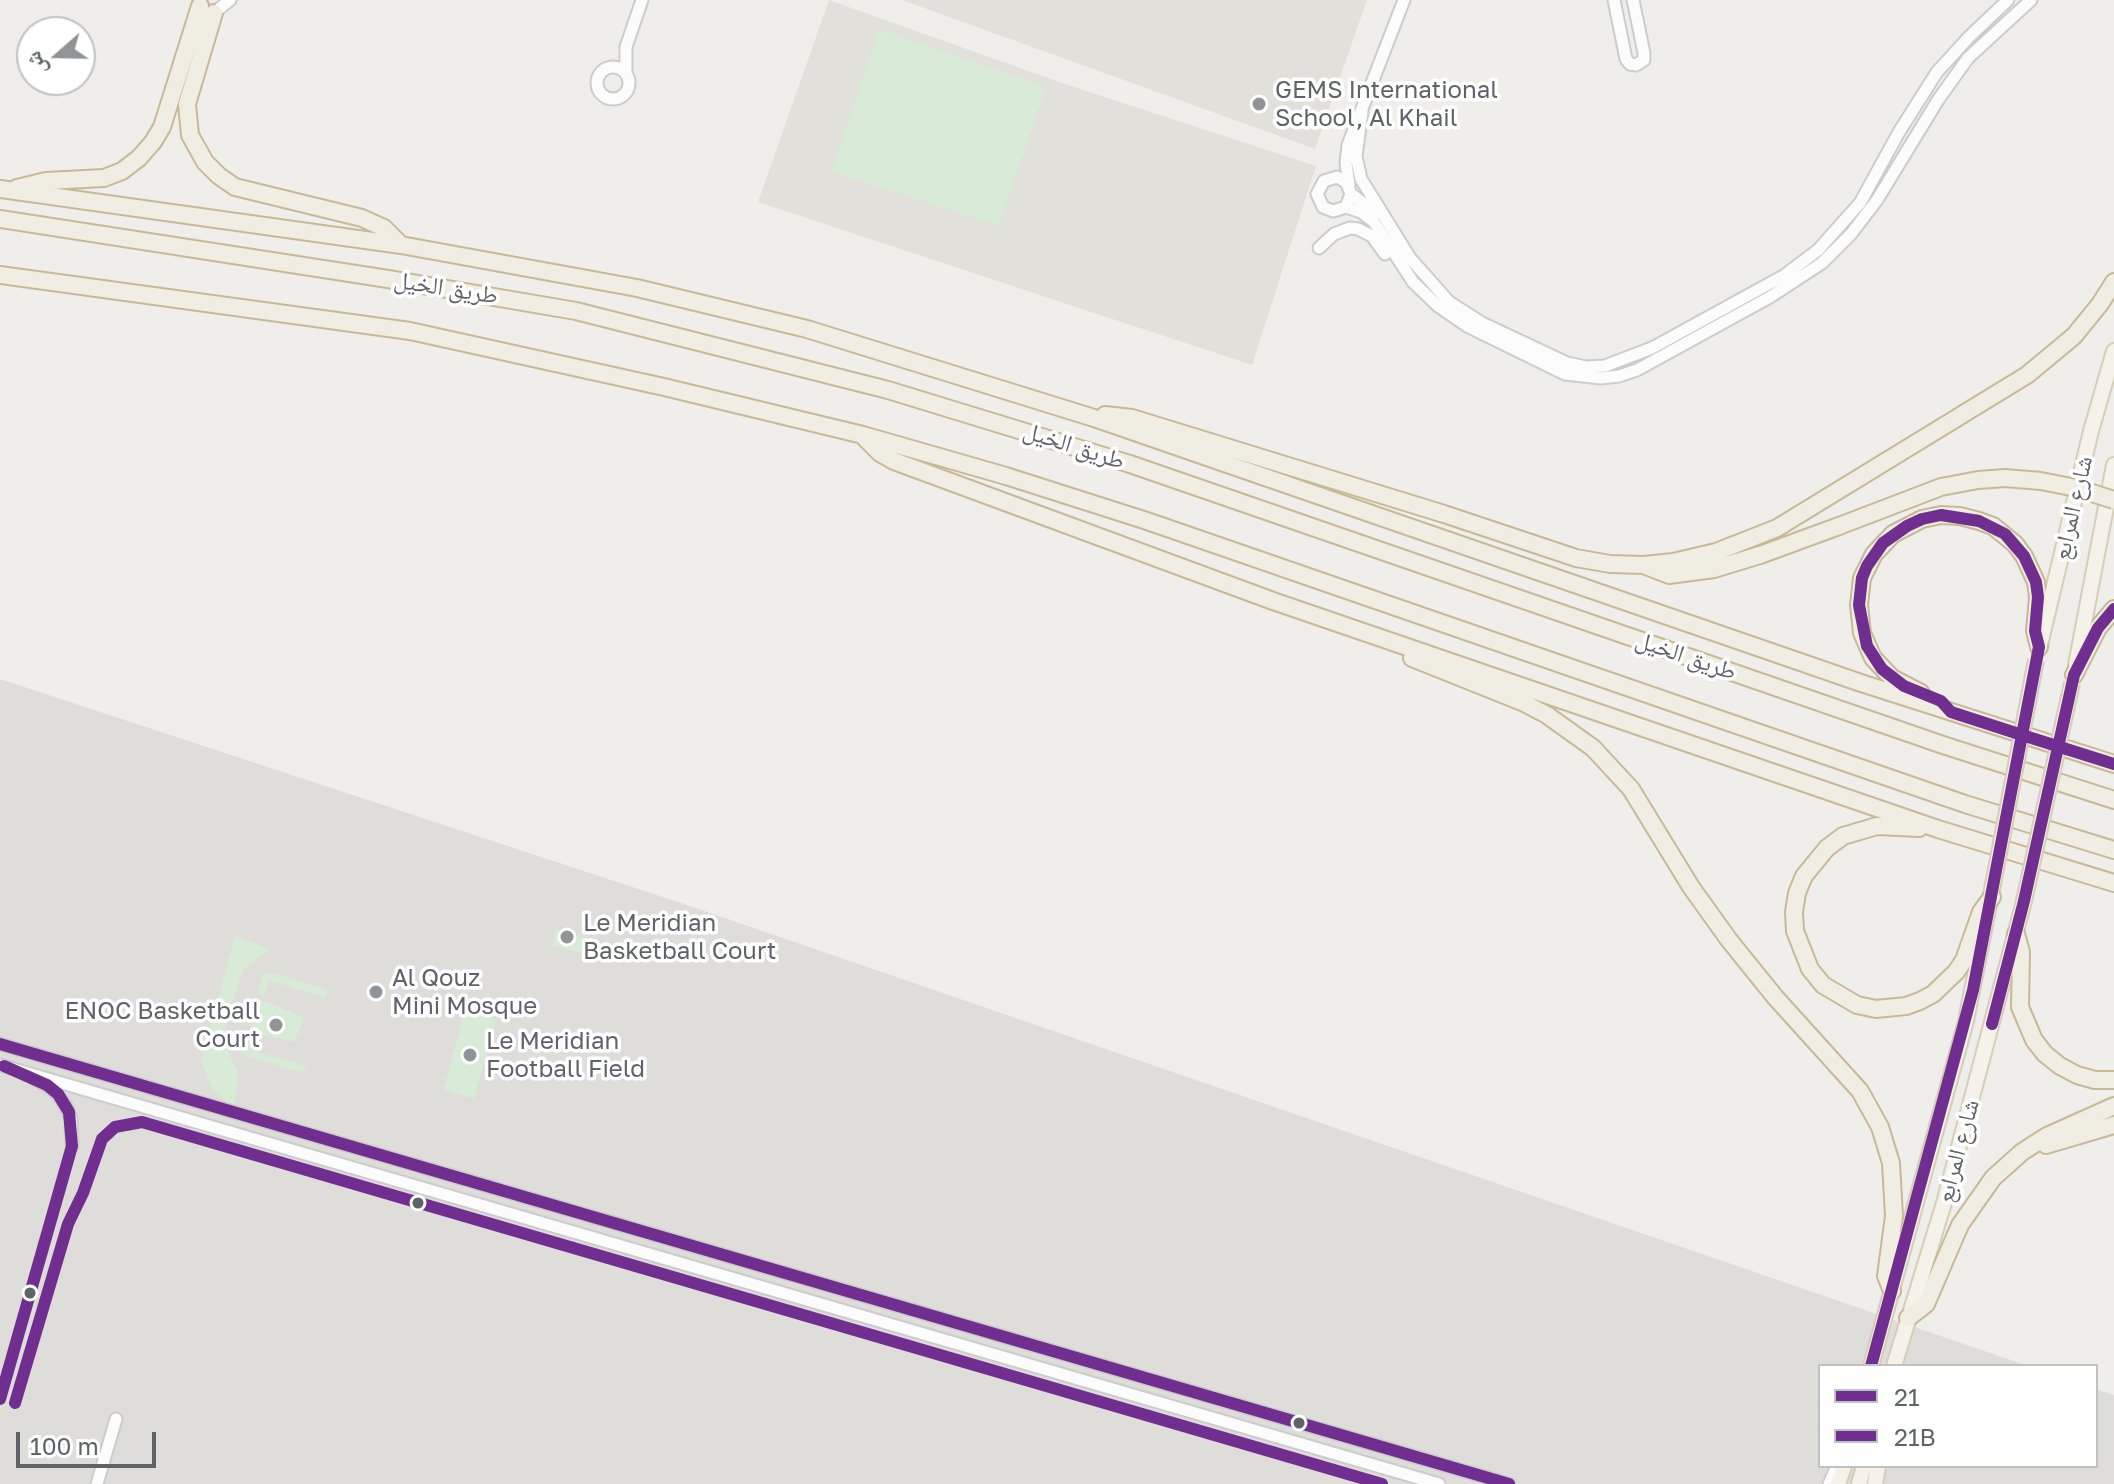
<!DOCTYPE html>
<html>
<head>
<meta charset="utf-8">
<style>
  body { margin:0 }
  #map { position:relative; width:2114px; height:1484px; overflow:hidden; background:#efeeea; font-family:"Golos Text","Noto Naskh Arabic",sans-serif }
  canvas { display:block }
  .legend { position:absolute; left:1818px; top:1364px; width:280px; height:104px; box-sizing:border-box; background:#fff; border:2px solid #bfc1c3; margin:0; padding:10px 14px; list-style:none; font-size:24px; color:#5f6368 }
  .legend li { display:flex; align-items:center; gap:16px; height:40px }
  .legend b { width:40px; border:2px solid #bfc1c3 }
  .north { position:absolute; left:16px; top:16px; width:80px; height:80px; box-sizing:border-box; background:#fff; border:2px solid #bfc1c3; border-radius:50%; rotate:250deg; font-size:22px; font-weight:700; line-height:32px; text-align:center; color:#5f6368 }
  .north::after { content:''; display:block; margin:auto; width:28px; height:36px; background:#919496; clip-path:polygon(50% 0,100% 100%,50% 72%,0 100%) }
  .scale { position:absolute; left:16px; top:1432px; width:140px; height:36px; box-sizing:border-box; border:4px solid #5f6368; border-top:0; padding-left:10px; font-size:24px; line-height:28px; white-space:nowrap; color:#5f6368; -webkit-text-stroke:6px #fff; paint-order:stroke }
</style>
</head>
<body>
<div id="map">
<canvas width="2114" height="1484"></canvas>
<ul class="legend">
<li><b style="height:10px;background:#6f2e90"></b>21</li>
<li><b style="height:10px;background:#6f2e90"></b>21B</li>
</ul>
<div class="north">ش</div>
<div class="scale">100 m</div>
</div>
<script>
const ctx = document.querySelector('canvas').getContext('2d');
ctx.lineJoin = 'round';
function fillPath(path, color) { ctx.fillStyle = color; ctx.fill(path, 'evenodd'); }
const poly = rows => new Path2D(rows.map(r => 'M' + r).join(''));
function trace(path, color, width, dash) { ctx.strokeStyle = color; ctx.lineWidth = width; ctx.lineCap = dash ? 'butt' : 'round'; ctx.setLineDash(dash || []); ctx.stroke(path); }
function write(font, color, halo, rows, align = 'center') {
  ctx.font = font + ' "Golos Text","Noto Naskh Arabic",sans-serif'; ctx.lineWidth = 7; ctx.setLineDash([]); ctx.textBaseline = 'middle'; ctx.strokeStyle = halo; ctx.fillStyle = color; for (const [text, x, y, turn = 0] of rows) {
    ctx.save(); ctx.translate(x, y); ctx.rotate((+turn || 0) * Math.PI / 180); ctx.textAlign = isNaN(turn) ? turn : align; if (halo) ctx.strokeText(text, 0, 0); ctx.fillText(text, 0, 0); ctx.restore();
  }
}
const industrial = poly([
  [0,679,681,903,2028,1366,1820,1366,1820,1466,2096,1466,2096,1389,2114,1395,2114,1484,0,1484]
]);
const education = poly([
  [829,0,1065,84,1316,166,1252,365,758,202],
  [902,0,1367,0,1315,149]
]);
const green = poly([
  [879,29,1046,87,999,226,831,171],
  [556,930,601,943,597,956,552,946],
  [235,936,270,949,242,971,222,1039,238,1073,234,1110,211,1087,201,1060],
  [269,972,327,990,326,998,269,980,264,996,258,994,262,976],
  [258,999,304,1017,294,1042,254,1033,250,1050,306,1066,303,1073,240,1054,250,1032],
  [465,1010,496,1020,474,1099,444,1089]
]);
const minor = poly([
  [1614,0,1626,59,1630,64,1636,65,1644,60,1644,53,1633,0],
  [214,13,230,0],
  '597 83a16 16 0 1 1 32 0a16 16 0 1 1-32 0Z',
  [626,74,626,47,642,0],
  [1362,112,1356,156,1361,179,1410,258,1449,302,1482,323,1567,363,1586,367,1605,366,1652,348,1785,275,1818,250,1860,203,1899,132,1937,72,1969,37,2008,0],
  [1349,185,1346,163,1348,145,1404,0],
  [1351,194,1346,207,1333,211,1323,207,1317,194,1324,181,1337,177,1346,182,1351,194,1377,213],
  [1346,207,1361,212,1374,222,1413,282,1438,306,1467,326,1565,374,1601,378,1619,376,1637,370,1770,297,1822,263,1851,234,1877,200,1938,100,1968,58,2031,0],
  [1319,248,1334,234,1350,228,1358,229,1372,236,1385,254],
  [0,1044,1509,1484],
  [0,1065,1439,1484],
  [35,1079,53,1089,66,1106,71,1119,72,1146],
  [97,1484,116,1419],
  [1829,1484,1837,1466]
]);
const major = poly([
  [2039,649,2091,431,2114,351],
  [2076,665,2114,465],
  [1871,1366,1966,1021,1996,869],
  [1894,1366,1944,1203,2024,901],
  [1838,1484,1844,1466],
  [1859,1484,1864,1466],
  [1875,1484,1878,1466]
]);
const highway = poly([
  [214,13,187,104,190,135,205,162,219,176,235,187,362,218,384,228,401,245],
  [17,188,46,181,104,178,122,171,139,158,153,142,162,127,200,6],
  [0,189,401,245,637,288,807,329,1094,418,1861,683,2114,764],
  [0,219,388,279,576,311,888,390,1130,464,1943,745,2114,800],
  [0,275,410,331,664,387,863,435,1006,476,1147,521,1965,804,2114,850],
  [1105,415,1132,418,1444,514,1576,558,1610,564,1644,565,1673,562,1716,552,1777,528,2027,375,2074,336,2100,304,2114,282],
  [864,437,880,453,894,461,1273,601,1938,829,2114,883],
  [1646,566,1669,575,1714,569,1760,555,1839,526],
  [1412,658,1522,702,1547,715,1593,748,1631,789,1691,887,1729,940,1775,997,1860,1091,1880,1127,1891,1163,1894,1216,1886,1276,1892,1291],
  [2074,675,2098,628,2114,609],
  [1921,693,1892,678,1873,658,1862,633,1859,605,1862,578,1874,554,1893,534,1922,519,1941,515,1960,516,1979,521,1993,526,2015,544,2024,556,2036,582,2038,597,2035,631,2039,647],
  [1919,828,1877,826,1843,836,1827,848,1804,876,1797,893,1794,912,1795,931,1810,969,1823,985,1857,1005,1876,1009,1906,1006,1920,1001,1933,994,1956,972,1964,960,1981,912,1992,897],
  [2016,934,2021,952,2020,1007,2034,1040,2045,1054,2060,1066,2077,1075,2095,1080,2114,1080],
  [2046,1145,2114,1125],
  [1908,1318,1926,1304,1960,1225,1993,1178,2022,1152,2047,1136,2114,1106]
]);
const majorBridge = poly([
  [1996,869,2036,660],
  [2024,901,2072,683]
]);
const highwayBridge = poly([
  [1839,526,1941,487,1978,480,2005,478,2041,481,2076,488,2114,500]
]);
const bus1 = poly([
  [1941,515,1979,521,2005,534,2024,556,2036,582,2038,597,2035,631,2039,647,2022,735,1951,712,1941,701,1904,686,1882,669,1867,646,1859,605,1862,578,1867,566,1883,543,1907,526,1922,519,1941,515],
  [2022,735,2114,764],
  [1992,1024,2024,901,2074,675,2098,628,2114,609],
  [0,1044,1509,1484],
  [1871,1366,1973,990,2022,735],
  [0,1399,72,1146,69,1112,58,1094,47,1085,4,1066]
]);
const bus2 = poly([
  [15,1403,68,1224,83,1193,102,1139,115,1127,142,1122,1382,1484]
]);
const markers = [
  [1259,104,8,"#919496"],
  [567,937,8,"#919496"],
  [376,992,8,"#919496"],
  [276,1025,8,"#919496"],
  [470,1055,8,"#919496"],
  [418,1203,7,"#5f6368"],
  [30,1293,7,"#5f6368"],
  [1299,1423,7,"#5f6368"]
];
const poiNames = [
  ["GEMS International",1275,90],
  ["School, Al Khail",1275,118],
  ["Le Meridian",583,923],
  ["Basketball Court",583,951],
  ["Al Qouz",392,978],
  ["Mini Mosque",392,1006],
  ["ENOC Basketball",260,1011,"right"],
  ["Court",260,1039,"right"],
  ["Le Meridian",486,1041],
  ["Football Field",486,1069]
];
const streetNames = [
  ["طريق الخيل",446,288,9],
  ["طريق الخيل",1074,446,18],
  ["شارع المرابع",2073,508,-77],
  ["طريق الخيل",1686,656,19],
  ["شارع المرابع",1958,1151,-75]
];
fillPath(industrial, '#dfddda');
fillPath(education, '#e2e0da');
fillPath(green, '#d8ebd6');
trace(minor, '#cbcccc', 15);
trace(major, '#d7ceb8', 18);
trace(highway, '#c8b996', 20);
trace(minor, '#fdfcfc', 11);
trace(major, '#f4f2e9', 14);
trace(highway, '#f0ede3', 16);
trace(majorBridge, '#d7ceb8', 18, []);
trace(highwayBridge, '#c8b996', 20, []);
trace(majorBridge, '#f4f2e9', 14);
trace(highwayBridge, '#f0ede3', 16);
trace(bus1, '#6f2e90', 12);
trace(bus2, '#6f2e90', 12);
for (const [x, y, r, color] of markers) { const dot = new Path2D(); dot.arc(x, y, r, 0, 2 * Math.PI); ctx.fillStyle = color; ctx.fill(dot); trace(dot, '#fff', 3); }
write('24px', '#5f6368', '#fff', poiNames, 'left');
write('24px', '#5f6368', '#fff', streetNames);
</script>
</body>
</html>
